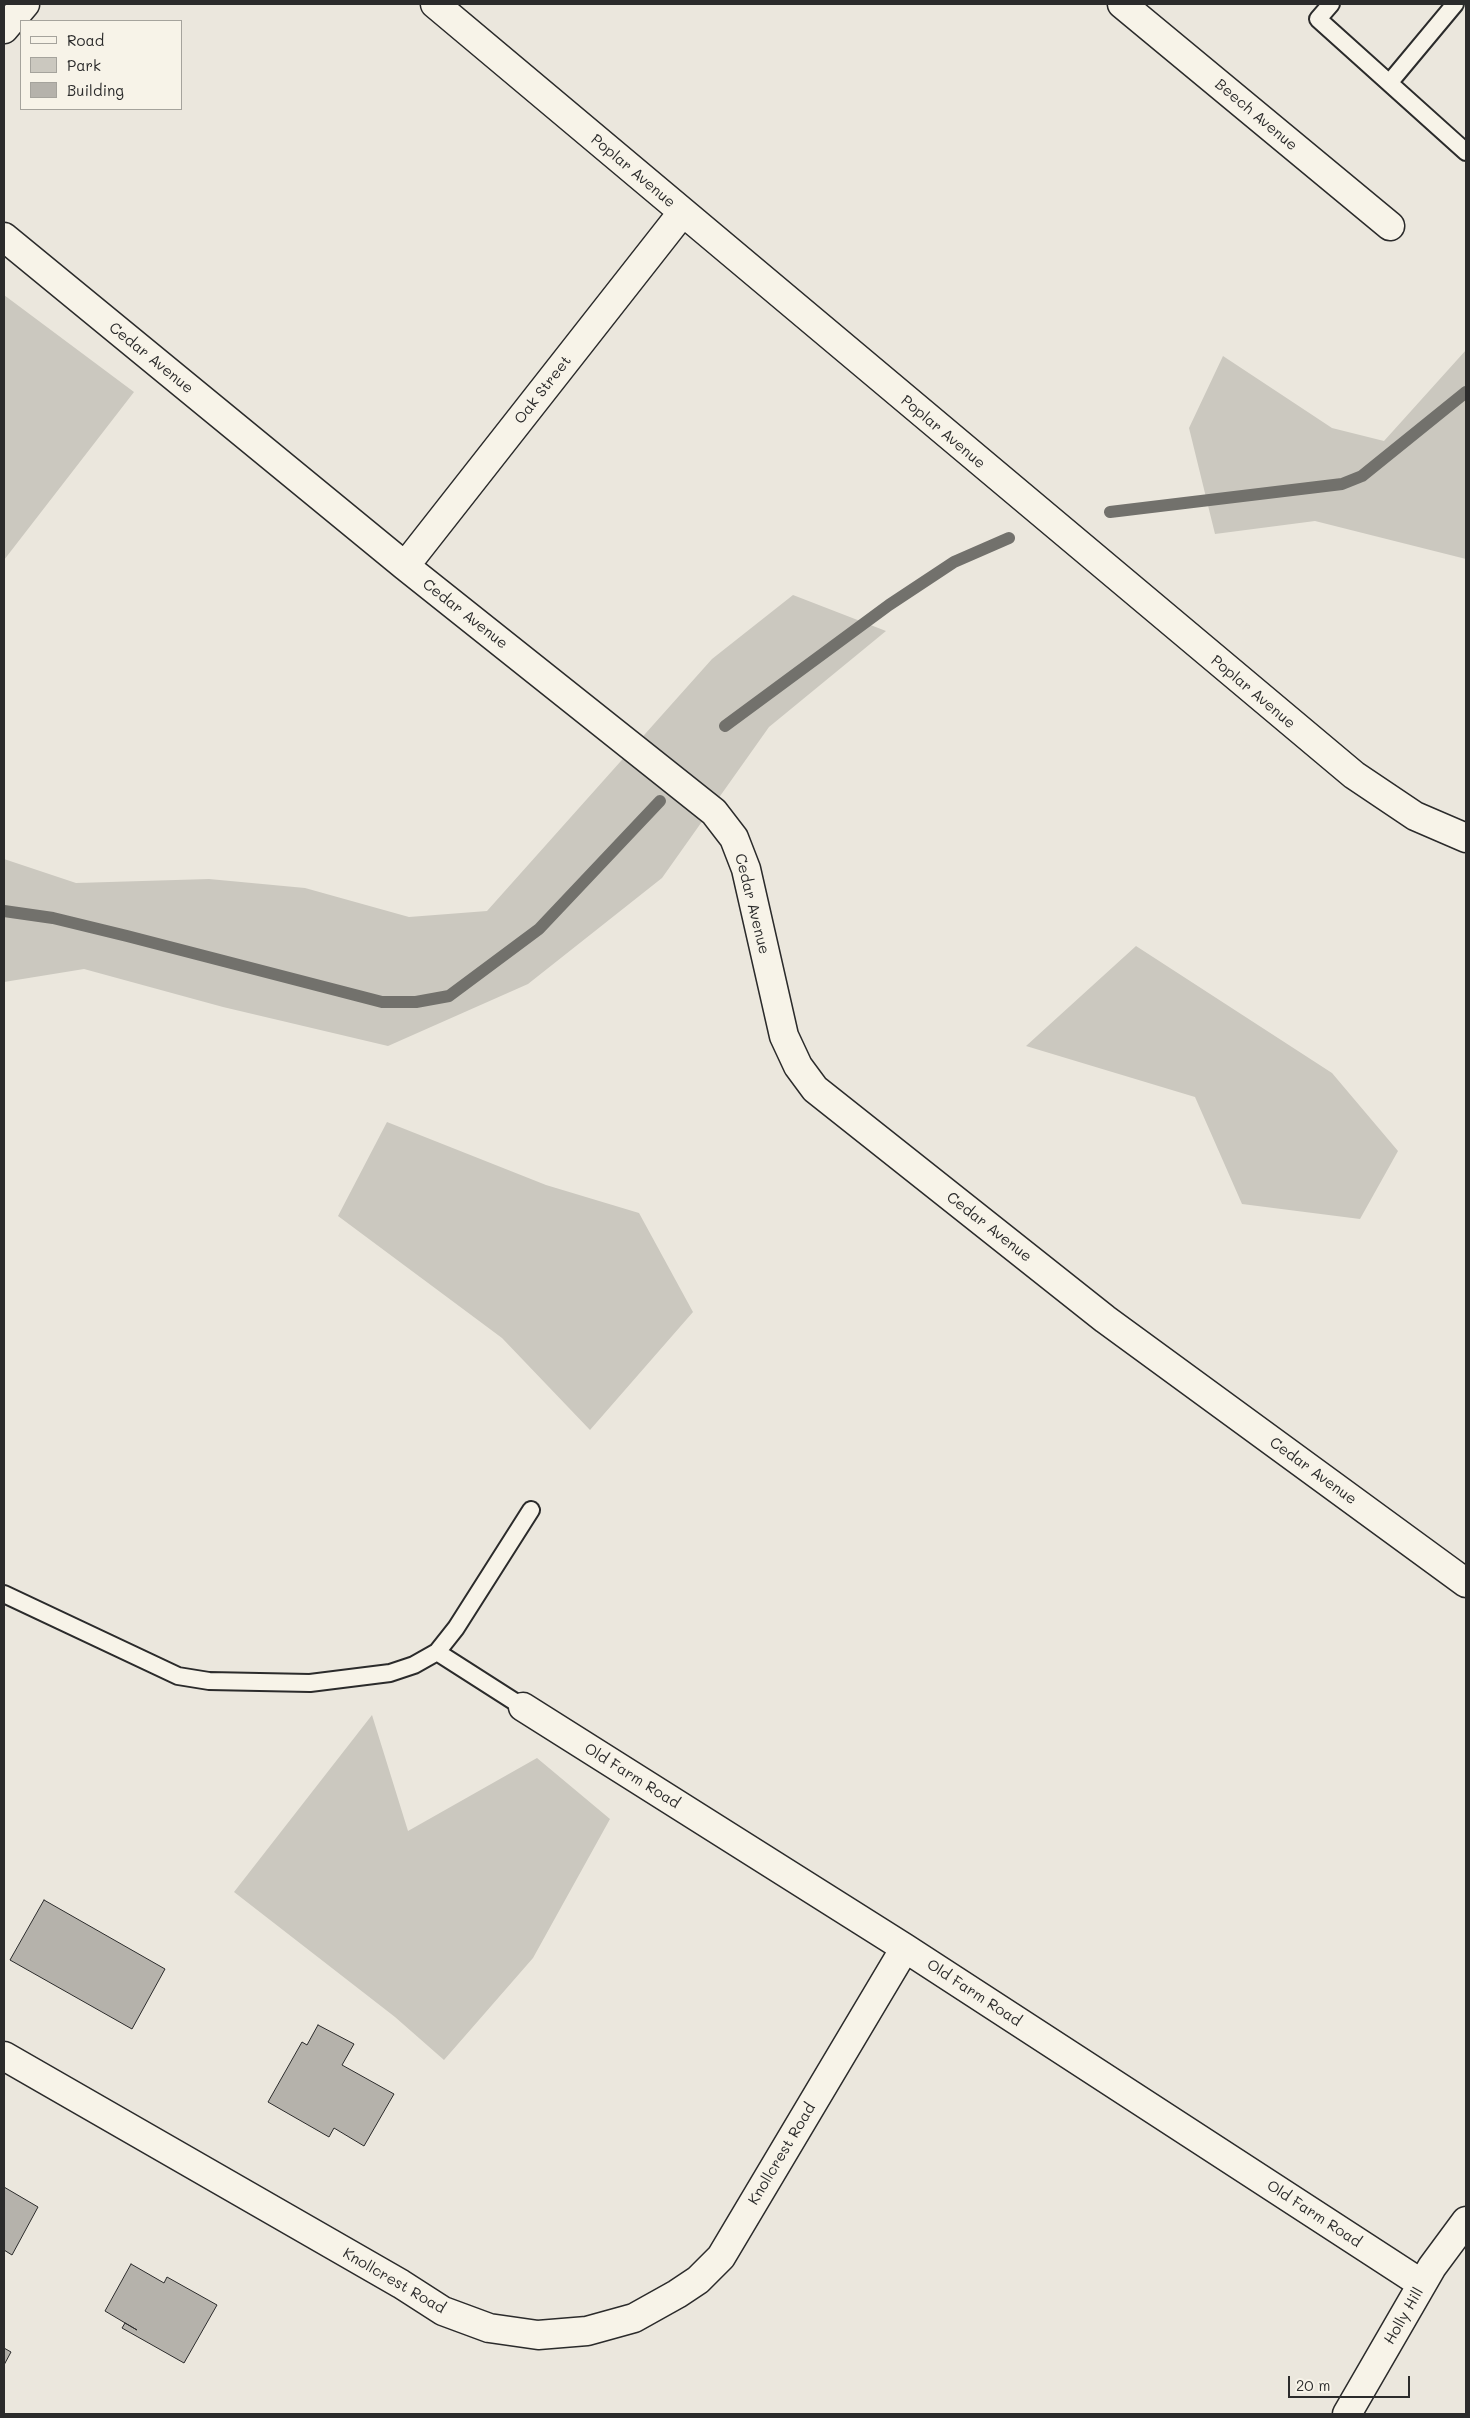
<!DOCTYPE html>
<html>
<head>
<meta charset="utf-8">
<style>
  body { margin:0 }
  #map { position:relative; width:1470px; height:2418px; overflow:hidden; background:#ebe7dd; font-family:Mali,sans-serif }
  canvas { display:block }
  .frame { position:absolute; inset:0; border:5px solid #2b2b2b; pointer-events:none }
  .legend { position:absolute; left:20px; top:20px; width:162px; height:90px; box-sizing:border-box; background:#f7f3e8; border:1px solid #a5a39c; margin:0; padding:6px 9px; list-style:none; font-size:15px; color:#2b2b2b }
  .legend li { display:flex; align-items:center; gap:10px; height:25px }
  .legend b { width:25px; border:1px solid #a5a39c }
  .scale { position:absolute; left:1288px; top:2376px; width:122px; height:22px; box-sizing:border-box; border:2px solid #2b2b2b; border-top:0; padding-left:6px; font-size:15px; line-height:18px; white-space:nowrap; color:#2b2b2b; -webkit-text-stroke:4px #f7f3e8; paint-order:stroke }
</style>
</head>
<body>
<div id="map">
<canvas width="1470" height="2418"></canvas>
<div class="frame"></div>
<ul class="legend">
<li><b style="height:6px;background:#f7f3e8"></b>Road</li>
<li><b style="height:14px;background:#cbc8bf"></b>Park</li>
<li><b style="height:14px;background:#b5b2ab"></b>Building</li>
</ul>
<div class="scale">20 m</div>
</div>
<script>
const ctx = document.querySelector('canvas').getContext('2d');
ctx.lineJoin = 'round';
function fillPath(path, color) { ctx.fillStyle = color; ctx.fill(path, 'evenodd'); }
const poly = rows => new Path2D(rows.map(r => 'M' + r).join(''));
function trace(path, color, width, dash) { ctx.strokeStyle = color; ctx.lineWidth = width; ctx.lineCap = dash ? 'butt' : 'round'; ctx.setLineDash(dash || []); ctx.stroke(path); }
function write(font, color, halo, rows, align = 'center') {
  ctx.font = font + ' Mali,sans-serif'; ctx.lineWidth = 4; ctx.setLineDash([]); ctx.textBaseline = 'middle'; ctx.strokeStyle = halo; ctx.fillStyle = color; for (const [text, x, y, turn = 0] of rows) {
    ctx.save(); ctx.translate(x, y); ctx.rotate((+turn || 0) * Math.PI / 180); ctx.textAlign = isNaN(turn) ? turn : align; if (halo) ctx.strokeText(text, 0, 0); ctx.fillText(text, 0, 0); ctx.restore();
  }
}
const green = poly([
  [4,295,134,392,4,560],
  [1466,350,1466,559,1315,521,1215,534,1189,428,1223,356,1332,428,1384,441],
  [793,595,886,631,769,727,662,878,528,984,388,1046,223,1007,84,969,4,982,4,859,76,883,209,879,305,888,409,917,487,911,712,659],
  [1136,946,1332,1073,1398,1151,1360,1219,1242,1204,1195,1097,1026,1046],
  [387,1122,546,1185,639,1213,693,1312,590,1430,502,1338,338,1216],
  [372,1715,408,1831,537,1758,610,1819,533,1958,444,2060,395,2017,234,1892]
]);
const stream = poly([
  [1110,512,1342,484,1362,476,1466,392],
  [725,726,889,605,954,562,1009,538],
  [4,911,53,918,127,936,382,1002,416,1002,449,996,539,929,660,801]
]);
const building = poly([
  [44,1900,165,1969,132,2029,10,1960,44,1900],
  [318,2025,354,2044,342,2065,394,2094,364,2146,334,2128,329,2137,268,2102,302,2042,307,2045,318,2025],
  [4,2187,38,2207,12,2255,4,2250,4,2187],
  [131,2264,164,2283,167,2277,217,2305,184,2363,122,2328,125,2323,137,2330,105,2311,131,2264],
  [4,2348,11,2352,4,2365,4,2348]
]);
const service = poly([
  [1331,4,1318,19,1466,152],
  [1390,82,1455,4],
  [4,1594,178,1676,209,1681,310,1683,390,1673,414,1665,437,1652,456,1628,531,1510],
  [437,1652,523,1707]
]);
const minor = poly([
  [435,4,1354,775,1415,816,1466,838],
  [1122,4,1390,226],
  [4,29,25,4],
  [4,237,405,566,714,812,734,838,746,869,784,1036,798,1066,815,1089,1105,1319,1466,1583],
  [405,566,682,213],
  [523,1707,905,1948,1422,2284],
  [4,2056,401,2284,443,2311,489,2328,538,2335,587,2331,634,2318,677,2294,698,2280,721,2257,905,1948],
  [1347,2414,1432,2267,1466,2221]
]);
const streetNames = [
  ["Beech Avenue",1256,115,40],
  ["Poplar Avenue",633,171,40],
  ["Cedar Avenue",151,358,39],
  ["Oak Street",543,390,-52],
  ["Poplar Avenue",943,432,40],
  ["Cedar Avenue",465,614,38],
  ["Poplar Avenue",1253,692,40],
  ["Cedar Avenue",752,904,76],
  ["Cedar Avenue",989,1227,38],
  ["Cedar Avenue",1313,1471,36],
  ["Old Farm Road",632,1776,32],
  ["Old Farm Road",974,1993,33],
  ["Knollcrest Road",782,2154,-59],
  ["Old Farm Road",1314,2214,33],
  ["Knollcrest Road",394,2281,30],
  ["Holly Hill",1404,2316,-60]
];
fillPath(green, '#cbc8bf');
trace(stream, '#72716c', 12);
fillPath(building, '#b5b2ab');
trace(building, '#2b2b2b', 1);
trace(service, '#2b2b2b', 20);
trace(minor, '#2b2b2b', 31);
trace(service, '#f7f3e8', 16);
trace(minor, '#f7f3e8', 28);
write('15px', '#2b2b2b', '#f7f3e8', streetNames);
</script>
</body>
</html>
